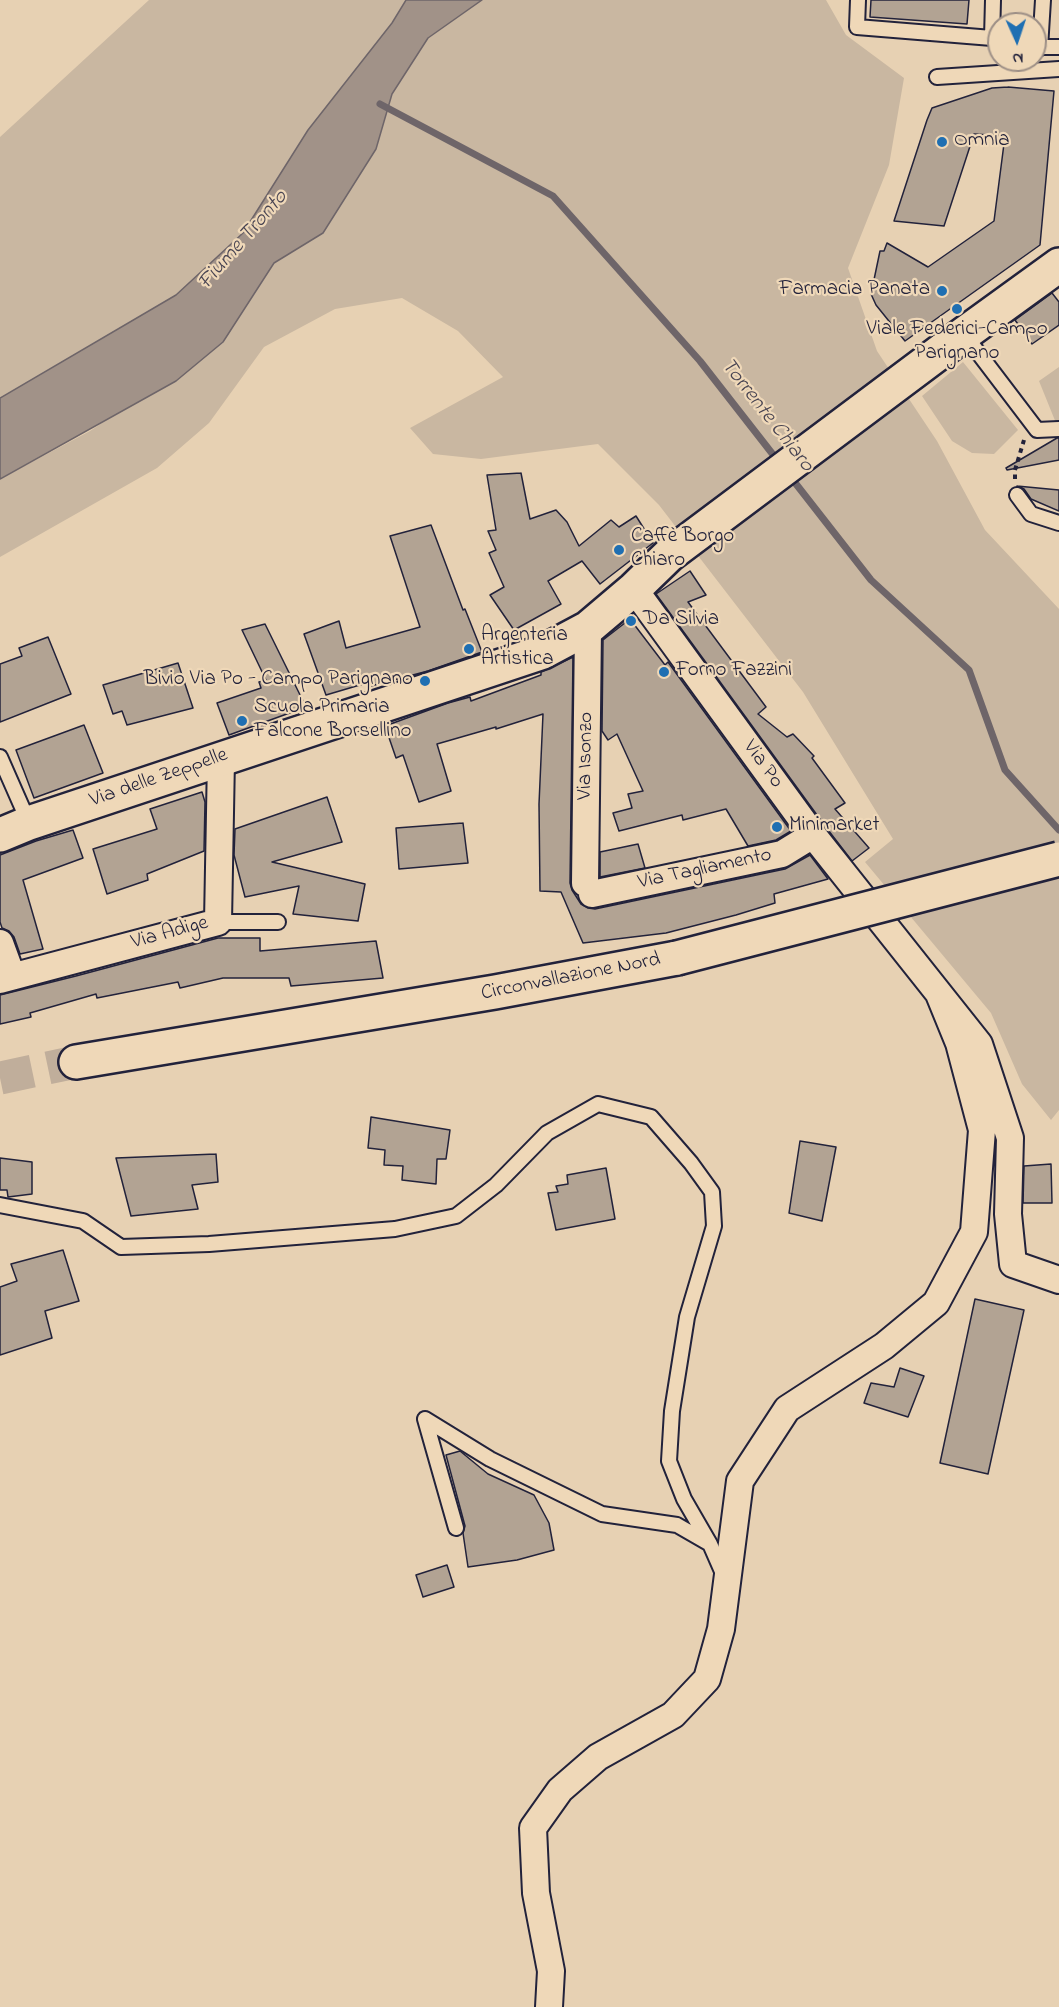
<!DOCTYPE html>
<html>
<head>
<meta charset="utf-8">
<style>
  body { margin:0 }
  #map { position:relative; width:1059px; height:2007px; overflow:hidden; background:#e7d1b3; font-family:"Indie Flower",sans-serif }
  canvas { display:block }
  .north { position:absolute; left:987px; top:12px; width:60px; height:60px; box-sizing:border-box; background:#efd8b8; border:2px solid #9d8f86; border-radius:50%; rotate:177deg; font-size:16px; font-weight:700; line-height:24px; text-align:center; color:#22223b }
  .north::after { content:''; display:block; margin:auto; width:21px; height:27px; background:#1f6fb2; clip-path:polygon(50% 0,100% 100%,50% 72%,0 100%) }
</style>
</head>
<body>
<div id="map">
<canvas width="1059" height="2007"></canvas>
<div class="north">N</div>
</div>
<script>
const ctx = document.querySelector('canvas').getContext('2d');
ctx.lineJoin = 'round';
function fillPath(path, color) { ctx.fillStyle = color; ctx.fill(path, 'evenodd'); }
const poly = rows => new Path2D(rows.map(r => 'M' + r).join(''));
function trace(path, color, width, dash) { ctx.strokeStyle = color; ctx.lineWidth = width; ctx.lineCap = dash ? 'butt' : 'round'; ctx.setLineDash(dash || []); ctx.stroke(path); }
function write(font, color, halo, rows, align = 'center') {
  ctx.font = font + ' "Indie Flower",sans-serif'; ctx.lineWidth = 4.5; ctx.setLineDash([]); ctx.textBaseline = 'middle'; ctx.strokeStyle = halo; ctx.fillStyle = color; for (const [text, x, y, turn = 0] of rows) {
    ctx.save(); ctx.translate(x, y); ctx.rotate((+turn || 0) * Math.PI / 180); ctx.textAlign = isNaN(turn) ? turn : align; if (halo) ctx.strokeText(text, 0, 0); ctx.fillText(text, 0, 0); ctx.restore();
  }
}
const green = poly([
  [149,0,406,0,392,23,308,130,243,233,176,295,0,398,0,137],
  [482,0,826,0,846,35,904,78,889,165,848,268,877,351,937,441,985,530,1059,609,1059,1110,1051,1120,1022,1084,991,1013,865,862,893,839,803,692,659,505,598,444,481,459,433,454,410,428,503,377,458,331,402,298,335,309,264,347,209,423,157,468,0,557,0,479,90,431,223,342,274,263,323,233,376,149,392,94,428,38],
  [963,362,1018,430,994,454,972,453,952,441,922,396],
  [1059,367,1059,424,1056,423,1039,381]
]);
const water = poly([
  [406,0,482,0,428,38,392,94,376,149,323,233,274,263,223,342,176,381,0,479,0,398,176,295,243,233,308,130,392,23,406,0]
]);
const stream = poly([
  [380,104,553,196,700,361,778,461],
  [789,475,871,580,969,670,1005,770,1059,830]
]);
const building = poly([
  [871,0,969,0,967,24,870,17,871,0],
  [1008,87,1054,91,1040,245,905,341,876,305,871,294,880,251,884,251,887,243,928,267,994,221,1005,136,974,134,944,226,894,221,927,120,932,108,992,88,1008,87],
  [1052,293,1059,302,1059,325,1032,344,1015,320,1052,293],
  [1057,438,1059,438,1059,460,1007,470,1006,468,1057,438],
  [521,473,530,519,556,510,567,522,579,546,611,520,619,527,636,516,653,543,600,584,582,561,548,581,561,604,514,630,490,595,504,587,489,553,496,550,488,531,496,530,487,475,521,473],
  [1017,486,1059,490,1059,511,1031,499,1024,489,1017,486],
  [431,525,463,610,465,609,482,652,428,671,371,686,370,682,326,695,304,634,339,621,346,648,420,627,390,536,431,525],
  [690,571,706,595,688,602,766,707,758,714,787,737,793,734,814,756,812,758,845,803,835,809,869,848,852,861,825,826,656,594,690,571],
  [630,619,665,665,668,662,791,831,776,840,748,846,726,809,683,820,682,815,619,831,613,813,632,808,628,794,643,791,617,734,608,740,602,731,603,640,630,619],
  [265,624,306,707,229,735,217,703,261,688,259,682,266,680,242,630,265,624],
  [48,637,71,694,0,722,0,664,22,656,19,648,48,637],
  [573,657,570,883,572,890,581,904,588,908,595,909,785,869,810,855,828,879,774,894,775,903,736,915,666,933,583,943,561,892,540,891,539,804,543,714,496,729,496,727,437,744,451,791,419,802,403,755,396,758,385,726,448,703,470,697,471,701,541,675,541,672,573,657],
  [178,663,193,708,127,725,122,711,113,714,103,685,178,663],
  [84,725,103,773,34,798,16,750,84,725],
  [202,792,205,802,204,851,147,874,148,880,107,894,93,849,157,829,150,809,202,792],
  [327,797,342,842,272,862,365,884,358,921,293,914,299,886,245,897,234,855,235,829,327,797],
  [463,823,468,863,399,869,396,828,463,823],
  [73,830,83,858,23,880,43,949,20,954,14,937,9,931,2,928,0,922,0,855,36,841,73,830],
  [638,844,645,868,600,877,600,852,638,844],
  [218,938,260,938,260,951,376,941,383,978,291,986,289,978,223,978,180,988,178,982,97,998,96,994,30,1013,31,1017,0,1024,0,995,76,976,218,938],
  [371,1117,450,1130,446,1159,437,1159,436,1184,402,1180,403,1166,384,1165,385,1150,368,1148,371,1117],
  [800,1141,836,1147,822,1221,789,1213,800,1141],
  [216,1154,218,1182,192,1185,198,1209,131,1216,116,1158,216,1154],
  [0,1158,32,1162,32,1194,8,1197,7,1190,0,1190,0,1158],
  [1051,1164,1052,1203,1023,1203,1024,1166,1051,1164],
  [606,1168,615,1219,556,1230,548,1193,558,1192,556,1186,568,1184,567,1175,606,1168],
  [63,1250,79,1301,45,1311,52,1338,0,1355,0,1287,17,1281,11,1264,63,1250],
  [975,1299,1024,1310,988,1474,940,1463,975,1299],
  [900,1368,924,1376,908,1417,864,1403,871,1383,894,1387,900,1368],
  [460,1451,488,1474,534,1495,549,1523,554,1550,517,1560,468,1567,463,1533,465,1526,446,1455,460,1451],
  [447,1565,454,1587,423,1597,416,1575,447,1565]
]);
const secondaryTunnel = poly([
  [0,1078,76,1062]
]);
const path = poly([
  [1015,479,1015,470,1024,440]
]);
const lane = poly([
  [858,0,857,27,992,38],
  [993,0,992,38,999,40],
  [1035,47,1059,47],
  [1040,48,1043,0],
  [937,77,1059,69],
  [964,334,1037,430,1059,429],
  [1017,495,1031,514,1059,523],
  [0,757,29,823],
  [218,922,278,922],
  [0,1205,83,1221,121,1247,209,1244,395,1229,456,1216,496,1185,547,1133,598,1104,651,1117,691,1163,712,1192,714,1226,687,1317,672,1411,669,1461,684,1499,710,1544],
  [456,1528,425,1419,490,1459,602,1514,677,1525,710,1544,724,1576]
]);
const street = poly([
  [634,589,813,835,979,1044,1010,1138,1008,1214,1013,1264],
  [585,883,588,628],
  [592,894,782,854,813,835],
  [0,943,12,976],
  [0,980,218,922,221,758],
  [1013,1264,1059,1280],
  [549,2007,551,1971,536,1893,533,1828,560,1790,598,1757,673,1715,707,1679,721,1629,740,1481,787,1409,884,1346,936,1303,974,1232,982,1130,959,1043,939,994]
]);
const secondary = poly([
  [0,835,29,823,543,652,588,628,634,589,669,555,964,334,1059,265],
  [76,1062,495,992,677,958]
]);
const secondaryBridge = poly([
  [677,958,1059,859]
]);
const markers = [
  [942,142,6,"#1f6fb2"],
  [942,291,6,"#1f6fb2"],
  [957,309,6,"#1f6fb2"],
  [619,550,6,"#1f6fb2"],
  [631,621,6,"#1f6fb2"],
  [469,649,6,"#1f6fb2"],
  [664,672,6,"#1f6fb2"],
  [425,681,6,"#1f6fb2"],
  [242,721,6,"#1f6fb2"],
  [777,827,6,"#1f6fb2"]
];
const poiNames = [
  ["Omnia",954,142],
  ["Farmacia Panata",930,291,"right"],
  ["Viale Federici-Campo",957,331,"center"],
  ["Parignano",957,355,"center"],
  ["Caffè Borgo",631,538],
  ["Chiaro",631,562],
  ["Da Silvia",643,621],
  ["Argenteria",481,637],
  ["Artistica",481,661],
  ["Forno Fazzini",676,672],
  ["Bivio Via Po - Campo Parignano",413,681,"right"],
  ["Scuola Primaria",254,709],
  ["Falcone Borsellino",254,733],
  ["Minimarket",789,827]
];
const streetNames = [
  ["Via Isonzo",587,756,-89],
  ["Via Po",762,765,54],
  ["Via delle Zeppelle",159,779,-19],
  ["Via Tagliamento",705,870,-12],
  ["Via Adige",170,934,-15],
  ["Circonvallazione Nord",571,978,-11]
];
const waterNames = [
  ["Fiume Tronto",244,241,-49],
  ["Torrente Chiaro",766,416,52]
];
fillPath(green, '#c9b7a1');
fillPath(water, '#a19288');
trace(water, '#6e6569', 1.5);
trace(stream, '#6e6569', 7);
fillPath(building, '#b2a393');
trace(building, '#22223b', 1.5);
trace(secondaryTunnel, '#c0ae9b', 33, [33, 16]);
trace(lane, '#22223b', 18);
trace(street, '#22223b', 30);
trace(secondary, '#22223b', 38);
trace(path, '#22223b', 4, [4.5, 4.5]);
trace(lane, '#efd8b8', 14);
trace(street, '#efd8b8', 26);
trace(secondary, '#efd8b8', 33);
trace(secondaryBridge, '#22223b', 38, []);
trace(secondaryBridge, '#efd8b8', 33);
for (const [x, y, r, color] of markers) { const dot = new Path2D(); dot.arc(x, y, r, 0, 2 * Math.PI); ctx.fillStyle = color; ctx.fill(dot); trace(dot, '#efd8b8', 2); }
write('21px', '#22223b', '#efd8b8', poiNames, 'left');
write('21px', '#22223b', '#efd8b8', streetNames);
write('italic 22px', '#484452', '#efd8b8', waterNames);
</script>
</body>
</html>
